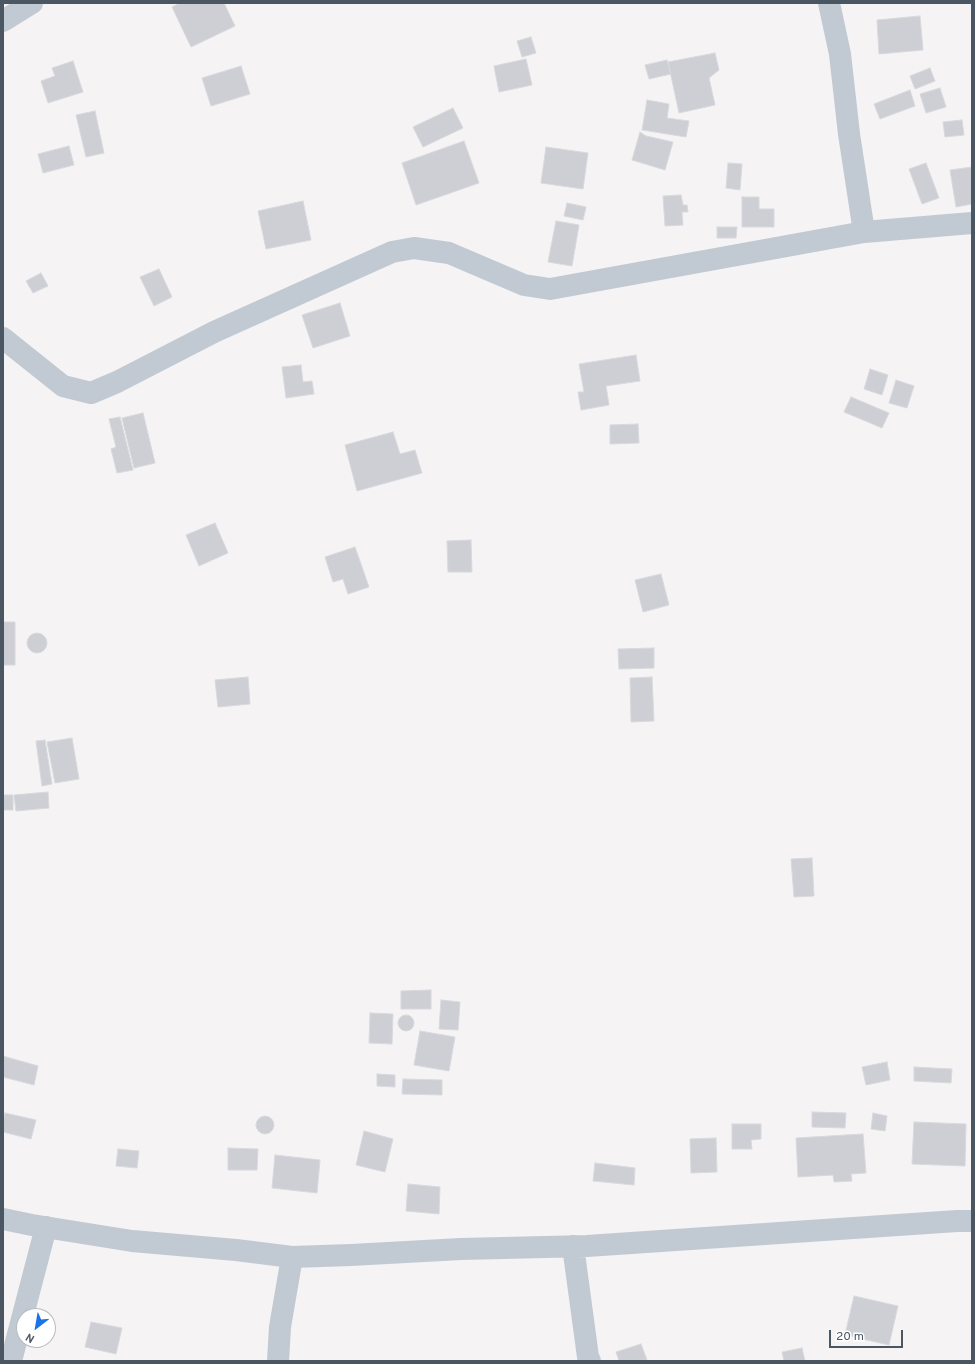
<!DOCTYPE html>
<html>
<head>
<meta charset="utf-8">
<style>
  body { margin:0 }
  #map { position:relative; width:975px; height:1364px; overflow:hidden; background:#f5f3f3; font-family:Overpass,sans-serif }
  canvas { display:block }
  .frame { position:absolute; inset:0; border:4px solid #4a5661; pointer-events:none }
  .north { position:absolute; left:16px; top:1308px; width:40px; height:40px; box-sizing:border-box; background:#fff; border:1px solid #b7bbc0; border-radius:50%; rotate:211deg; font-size:11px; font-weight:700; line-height:16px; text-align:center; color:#4a5661 }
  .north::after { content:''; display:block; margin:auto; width:14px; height:18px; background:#1a73e8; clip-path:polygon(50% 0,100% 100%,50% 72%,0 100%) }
  .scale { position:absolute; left:829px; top:1330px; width:74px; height:18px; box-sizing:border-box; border:2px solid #4a5661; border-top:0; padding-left:5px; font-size:12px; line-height:14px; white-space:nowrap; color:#4a5661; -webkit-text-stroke:3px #fff; paint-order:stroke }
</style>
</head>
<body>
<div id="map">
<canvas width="975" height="1364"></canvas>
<div class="frame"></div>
<div class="north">N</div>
<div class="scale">20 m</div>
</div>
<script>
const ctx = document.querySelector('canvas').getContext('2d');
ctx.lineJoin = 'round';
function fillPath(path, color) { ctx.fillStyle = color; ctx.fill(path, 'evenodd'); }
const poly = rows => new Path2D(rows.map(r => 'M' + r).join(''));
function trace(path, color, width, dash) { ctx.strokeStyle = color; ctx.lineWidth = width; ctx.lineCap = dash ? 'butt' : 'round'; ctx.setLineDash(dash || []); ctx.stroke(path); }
const building = poly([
  [180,3,224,3,235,26,191,47,172,7,180,3],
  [920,16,923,50,879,54,877,20,920,16],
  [531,37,536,53,522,57,517,41,531,37],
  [715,53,719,70,709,78,715,105,679,113,668,62,715,53],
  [526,59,532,85,499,92,494,66,526,59],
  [667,60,671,74,649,79,645,65,667,60],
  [73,61,83,92,48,103,41,81,55,76,52,68,73,61],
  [241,66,250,94,211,106,202,78,241,66],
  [930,68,935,81,915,89,910,76,930,68],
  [940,88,946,107,926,113,920,94,940,88],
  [910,90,915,106,880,119,874,104,910,90],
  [647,100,669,104,667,118,689,121,686,137,642,130,647,100],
  [453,108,463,128,423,147,413,127,453,108],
  [95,111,104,153,86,157,76,115,95,111],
  [962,120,964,135,945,137,943,122,962,120],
  [640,132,646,136,673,142,665,170,632,160,640,132],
  [464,141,479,183,416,205,402,163,464,141],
  [69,146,74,165,43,173,38,154,69,146],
  [546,147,588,153,583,189,541,183,546,147],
  [728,163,742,164,740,190,726,188,728,163],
  [926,163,939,198,922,204,909,169,926,163],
  [972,167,972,204,956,207,950,170,972,167],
  [681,195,683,205,687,205,688,212,682,212,683,225,665,226,663,196,681,195],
  [742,197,759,197,759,209,774,209,774,227,742,227,742,197],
  [303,201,311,240,266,249,258,211,303,201],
  [567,203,586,207,583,220,564,216,567,203],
  [556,221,579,225,572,266,548,262,556,221],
  [717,227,737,227,736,238,717,238,717,227],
  [159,269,172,297,154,306,140,277,159,269],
  [41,273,48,286,33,293,26,281,41,273],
  [340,303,350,336,313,348,302,315,340,303],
  [636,355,640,381,606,386,609,405,581,410,578,392,584,392,579,364,636,355],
  [301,365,303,382,312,381,314,394,286,398,282,367,301,365],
  [870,369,888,375,882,395,864,389,870,369],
  [896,380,914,386,907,408,889,403,896,380],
  [851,397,889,413,882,428,844,412,851,397],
  [143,413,155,463,134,468,122,418,143,413],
  [120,417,133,470,117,473,111,449,116,447,109,419,120,417],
  [638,424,639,443,610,444,610,425,638,424],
  [393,432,400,454,415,450,422,473,357,491,345,445,393,432],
  [215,523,228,553,199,566,186,535,215,523],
  [471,540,472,572,448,572,447,541,471,540],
  [355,547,369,587,348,594,343,579,333,582,325,557,355,547],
  [661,574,669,605,643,612,635,580,661,574],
  [3,622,15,622,15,665,3,665,3,622],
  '27 643a10 10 0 1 1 20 0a10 10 0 1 1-20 0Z',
  [654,648,654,668,619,669,618,649,654,648],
  [248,677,250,704,218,707,215,680,248,677],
  [652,677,654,721,631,722,630,678,652,677],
  [72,738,79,779,55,783,47,742,72,738],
  [45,740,52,784,42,786,36,741,45,740],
  [48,792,49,808,16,811,14,795,48,792],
  [3,795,13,795,13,810,3,810,3,795],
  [812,858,814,896,794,897,791,859,812,858],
  [431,990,431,1009,401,1009,401,991,431,990],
  [441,1000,460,1002,458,1030,439,1029,441,1000],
  [370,1013,393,1014,392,1044,369,1043,370,1013],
  '398 1023a8 8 0 1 1 16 0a8 8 0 1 1-16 0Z',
  [420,1031,455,1037,449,1071,414,1065,420,1031],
  [3,1056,38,1066,34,1085,3,1077,3,1056],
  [887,1062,890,1080,866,1085,862,1067,887,1062],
  [914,1067,952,1069,951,1083,914,1081,914,1067],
  [377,1074,395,1075,395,1087,377,1086,377,1074],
  [403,1079,442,1080,442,1095,402,1094,403,1079],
  [812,1112,846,1113,845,1128,812,1127,812,1112],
  [5,1113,36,1120,31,1139,3,1132,3,1123,5,1113],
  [873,1113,887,1116,885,1131,871,1129,873,1113],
  '256 1125a9 9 0 1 1 18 0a9 9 0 1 1-18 0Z',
  [914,1122,966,1124,965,1166,912,1164,914,1122],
  [732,1124,761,1124,761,1139,751,1140,752,1149,732,1149,732,1124],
  [364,1131,393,1139,385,1172,356,1165,364,1131],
  [863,1134,866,1173,851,1174,852,1181,834,1182,833,1175,798,1177,796,1138,863,1134],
  [716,1138,717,1172,691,1173,690,1139,716,1138],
  [228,1148,258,1149,257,1170,228,1170,228,1148],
  [118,1149,139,1151,137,1168,116,1166,118,1149],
  [275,1155,320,1160,317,1193,272,1188,275,1155],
  [595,1163,635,1168,634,1185,593,1181,595,1163],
  [408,1184,440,1187,439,1214,406,1211,408,1184],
  [854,1296,898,1306,889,1345,845,1335,854,1296],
  [91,1322,122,1328,116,1354,85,1347,91,1322],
  [641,1344,647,1360,619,1361,616,1352,641,1344],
  [802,1348,805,1361,784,1361,782,1352,802,1348]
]);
const minor = poly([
  [829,3,840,54,849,134,864,232],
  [3,21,32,3],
  [3,338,63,386,91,393,117,382,214,332,392,252,414,248,449,253,524,285,550,289,864,232,972,223],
  [3,1219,32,1225,132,1241,236,1250,292,1257,351,1255,461,1249,587,1246,957,1221,972,1221],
  [573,1246,588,1357,590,1361],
  [11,1361,46,1227],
  [278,1361,280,1327,292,1257]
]);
fillPath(building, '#cdcfd5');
trace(building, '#d7d9de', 1);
trace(minor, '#c1cad2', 22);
</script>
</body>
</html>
